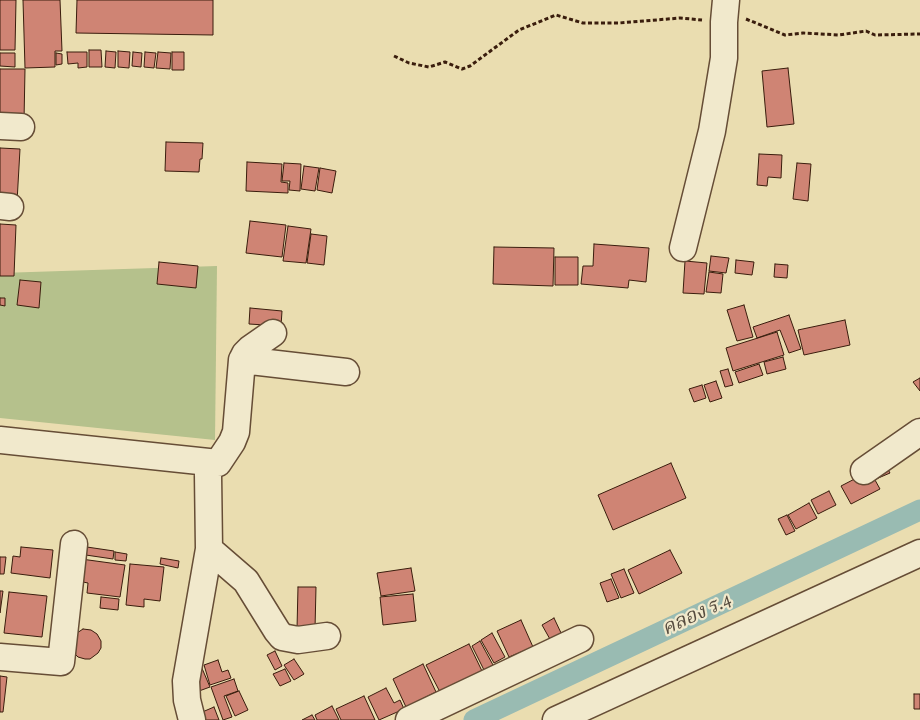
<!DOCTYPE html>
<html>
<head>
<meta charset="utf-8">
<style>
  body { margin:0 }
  canvas { display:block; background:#eaddb0 }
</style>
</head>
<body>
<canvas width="920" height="720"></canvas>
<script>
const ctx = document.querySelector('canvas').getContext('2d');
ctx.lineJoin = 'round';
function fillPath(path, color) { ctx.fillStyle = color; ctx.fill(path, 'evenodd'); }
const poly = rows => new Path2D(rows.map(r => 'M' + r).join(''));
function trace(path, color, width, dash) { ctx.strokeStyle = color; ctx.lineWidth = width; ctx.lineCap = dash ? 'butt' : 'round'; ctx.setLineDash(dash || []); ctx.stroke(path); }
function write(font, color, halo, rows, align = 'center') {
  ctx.font = font + ' Alegreya,"Noto Serif Thai",serif'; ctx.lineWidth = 4.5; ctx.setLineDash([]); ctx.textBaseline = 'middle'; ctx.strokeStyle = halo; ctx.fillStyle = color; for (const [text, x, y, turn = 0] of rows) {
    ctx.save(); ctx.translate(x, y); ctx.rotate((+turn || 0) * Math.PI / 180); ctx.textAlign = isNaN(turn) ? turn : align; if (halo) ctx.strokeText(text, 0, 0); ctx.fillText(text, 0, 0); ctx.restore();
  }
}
const green = poly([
  [217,266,215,440,0,418,0,273]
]);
const canal = poly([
  [474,720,920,510]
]);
const building = poly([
  [0,0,16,0,15,50,0,50,0,0],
  [23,0,60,0,62,51,55,51,55,67,25,68,23,0],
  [77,0,213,0,213,35,76,33,77,0],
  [89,50,101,50,102,67,89,67,89,50],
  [106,51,116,52,115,68,105,67,106,51],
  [118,51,130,52,129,68,118,67,118,51],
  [67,52,87,52,87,67,78,68,78,63,68,64,67,52],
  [133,52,142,53,141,67,132,66,133,52],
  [145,52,156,53,154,68,144,67,145,52],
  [158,52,171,53,170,69,156,68,158,52],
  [172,52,184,52,184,70,172,70,172,52],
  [0,53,15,53,15,67,0,66,0,53],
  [56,53,62,54,62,64,56,65,56,53],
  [788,68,794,124,767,127,762,71,788,68],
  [0,69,25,69,24,121,0,120,0,69],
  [166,142,203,143,202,159,200,159,199,172,165,171,166,142],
  [0,148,20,149,17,202,0,201,0,148],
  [759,154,782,155,781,178,768,177,767,186,757,185,759,154],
  [247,162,282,164,281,182,288,183,288,193,246,191,247,162],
  [284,163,301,164,300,191,289,190,290,181,282,181,284,163],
  [797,163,811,164,808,201,793,199,797,163],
  [304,166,319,168,315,191,301,189,304,166],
  [320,168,336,171,332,193,317,190,320,168],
  [250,221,286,225,282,257,246,253,250,221],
  [0,224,16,225,14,276,0,276,0,224],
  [288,226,311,229,306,263,283,261,288,226],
  [311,234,327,236,324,265,307,263,311,234],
  [594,244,649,248,646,282,629,280,628,288,581,284,583,266,593,266,594,244],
  [494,247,554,248,553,286,493,284,494,247],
  [711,256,729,258,726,273,709,271,711,256],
  [555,257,578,257,578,285,555,285,555,257],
  [736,260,754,262,752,275,735,273,736,260],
  [685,261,707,263,704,294,683,293,685,261],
  [159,262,198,266,196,288,157,284,159,262],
  [775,264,788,265,787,278,774,277,775,264],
  [709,272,723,274,721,293,706,292,709,272],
  [20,280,41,282,39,308,17,305,20,280],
  [0,298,5,298,5,306,0,305,0,298],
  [744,305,753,337,737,341,727,310,744,305],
  [250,308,282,311,281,326,249,324,250,308],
  [789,315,801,349,789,353,780,330,757,338,753,327,789,315],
  [845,320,850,345,804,355,798,330,845,320],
  [777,332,784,355,733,371,726,348,777,332],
  [783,357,786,369,767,374,764,362,783,357],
  [759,364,763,375,739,383,735,372,759,364],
  [728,369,733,385,725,387,720,371,728,369],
  [920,378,920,391,913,382,920,378],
  [716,381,722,398,710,402,704,385,716,381],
  [702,385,706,398,694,402,689,389,702,385],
  [884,462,890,473,876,479,871,469,884,462],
  [671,463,686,498,613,530,598,495,671,463],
  [870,471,880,489,851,504,841,486,870,471],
  [829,491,836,505,818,514,811,500,829,491],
  [809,503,817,518,796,529,788,515,809,503],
  [787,515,795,531,786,535,778,519,787,515],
  [80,546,114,551,113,559,79,554,80,546],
  [21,547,53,550,50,578,11,573,13,556,20,557,21,547],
  [670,550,682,573,639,594,628,570,670,550],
  [115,552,127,554,126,561,115,560,115,552],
  [0,557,6,557,4,574,0,574,0,557],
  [161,558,179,561,178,568,160,564,161,558],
  [81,559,125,565,120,597,87,593,88,583,78,581,81,559],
  [130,564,164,567,160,601,144,599,144,607,126,605,130,564],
  [411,568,415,591,381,596,377,573,411,568],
  [624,569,634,593,621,598,611,574,624,569],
  [611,579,619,598,607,602,600,583,611,579],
  [298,587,316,587,315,629,297,629,298,587],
  [0,591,3,591,0,613,0,591],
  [9,592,47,596,42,637,4,633,9,592],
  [413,594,416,621,383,625,380,597,413,594],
  [101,597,119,599,118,610,100,608,101,597],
  [554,618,562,635,551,641,542,625,554,618],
  [521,620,533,647,509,657,497,631,521,620],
  [83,629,91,630,97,634,101,641,101,648,98,653,90,659,85,659,78,657,73,652,77,633,83,629],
  [492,633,505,657,494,663,481,640,492,633],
  [480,641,493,665,484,670,472,646,480,641],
  [469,644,482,671,440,692,426,665,469,644],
  [275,651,282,666,275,670,267,655,275,651],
  [294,659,304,674,294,680,284,665,294,659],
  [218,660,222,672,228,670,231,678,210,685,204,665,218,660],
  [423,664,436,692,406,707,393,679,423,664],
  [201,666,210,687,199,691,191,670,201,666],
  [285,669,291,681,280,686,273,674,285,669],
  [0,676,7,677,3,712,0,712,0,676],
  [234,679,238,691,224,696,232,717,223,720,211,687,234,679],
  [386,688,394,703,400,700,404,709,379,720,368,697,386,688],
  [239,691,248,710,235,716,226,696,239,691],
  [914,694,920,694,920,709,914,709,914,694],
  [364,696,375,720,341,720,336,709,364,696],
  [332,706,339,720,317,720,315,715,332,706],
  [214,707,219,720,195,720,193,716,214,707],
  [312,715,315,720,302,720,312,715]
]);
const path = poly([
  [746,19,785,35,803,33,839,35,866,31,875,35,920,34],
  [394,56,409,63,429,67,445,62,462,69,470,66,519,30,556,15,583,23,619,23,680,18,702,20]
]);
const minor = poly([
  [0,126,21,127],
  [0,206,10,207],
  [683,248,712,131,724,58,724,22,726,0],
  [242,360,346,372],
  [0,440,218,463],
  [864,471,920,432],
  [209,549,246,581,277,631,282,637,298,640,327,636],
  [0,657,61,662,74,544],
  [192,720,187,700,186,681,209,549,208,474,212,463,218,463,232,442,236,432,242,360,245,354,250,349,273,333],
  [409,720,580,639],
  [556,720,920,553]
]);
const waterNames = [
  ["คลอง ร.4",697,615,-25]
];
fillPath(green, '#b5c18c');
trace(canal, '#99bbb2', 21);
fillPath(building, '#cf8474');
trace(building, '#3a1d0d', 1);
trace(minor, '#664d36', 29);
trace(path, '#3a1d0d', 3, [4, 2.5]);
trace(minor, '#f1e9cc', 26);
write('italic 20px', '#564c3f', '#f1e9cc', waterNames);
</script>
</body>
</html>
